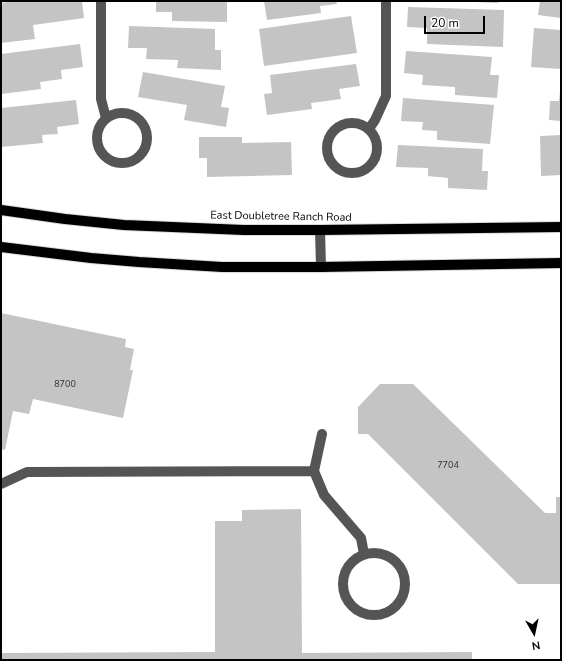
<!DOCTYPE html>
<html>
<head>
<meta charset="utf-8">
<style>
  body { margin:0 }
  #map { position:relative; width:562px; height:661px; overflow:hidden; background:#fff; font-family:"Nunito Sans",sans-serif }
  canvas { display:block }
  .frame { position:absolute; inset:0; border:2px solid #000; pointer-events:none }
  .north { position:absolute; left:514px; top:613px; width:40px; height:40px; -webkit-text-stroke:3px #fff; paint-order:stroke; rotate:171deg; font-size:11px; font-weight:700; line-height:16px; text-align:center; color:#000 }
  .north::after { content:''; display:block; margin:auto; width:14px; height:18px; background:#000; clip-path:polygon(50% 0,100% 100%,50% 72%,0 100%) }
  .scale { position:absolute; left:424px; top:16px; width:61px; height:18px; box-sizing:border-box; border:2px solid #000; border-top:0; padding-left:5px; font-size:12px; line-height:14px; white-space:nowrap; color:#000; -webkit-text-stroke:3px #fff; paint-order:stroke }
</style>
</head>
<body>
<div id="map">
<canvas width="562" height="661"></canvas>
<div class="frame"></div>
<div class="north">N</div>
<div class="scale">20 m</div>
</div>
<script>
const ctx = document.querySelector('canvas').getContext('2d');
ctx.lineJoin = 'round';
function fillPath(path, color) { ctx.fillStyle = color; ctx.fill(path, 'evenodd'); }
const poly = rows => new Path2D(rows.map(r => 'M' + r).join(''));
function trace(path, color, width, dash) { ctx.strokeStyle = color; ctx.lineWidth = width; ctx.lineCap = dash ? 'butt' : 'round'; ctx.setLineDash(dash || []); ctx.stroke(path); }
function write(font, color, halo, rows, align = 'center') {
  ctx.font = font + ' "Nunito Sans",sans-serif'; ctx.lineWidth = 4; ctx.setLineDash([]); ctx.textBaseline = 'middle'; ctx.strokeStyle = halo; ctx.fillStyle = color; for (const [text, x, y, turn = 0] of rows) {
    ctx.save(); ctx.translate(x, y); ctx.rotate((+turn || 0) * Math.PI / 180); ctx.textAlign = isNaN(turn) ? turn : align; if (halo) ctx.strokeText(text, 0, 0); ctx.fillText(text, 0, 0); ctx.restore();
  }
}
const building = poly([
  [15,1,82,1,84,18,33,25,35,39,1,43,1,3],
  [156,1,227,1,227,22,172,21,172,12,156,12],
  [264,1,336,1,337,4,320,6,321,13,267,20],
  [474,1,499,1,498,3,474,2],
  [540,1,561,1,561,18,538,15],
  [408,7,504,10,503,47,427,44,427,28,407,27],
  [351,16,357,53,264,66,259,29],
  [129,26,215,29,215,50,221,50,221,70,177,68,178,60,146,59,147,48,128,48],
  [534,28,561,30,561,69,531,67],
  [80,44,83,67,61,70,62,79,40,82,41,89,1,94,1,54],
  [406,51,492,57,490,75,499,75,497,98,455,95,455,87,422,85,423,75,404,73],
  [356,64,360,86,339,89,341,99,311,103,312,109,267,115,264,94,272,93,270,75],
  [143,72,225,86,221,107,229,108,226,127,184,120,187,105,138,97],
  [560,91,561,91,561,121,549,120,550,101,559,101],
  [403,98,494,105,490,144,437,140,437,131,422,130,423,122,401,121],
  [76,100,79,124,57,127,58,134,42,135,43,143,1,147,1,108],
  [561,135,561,175,541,176,540,136],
  [199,137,242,137,242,143,291,142,292,175,207,177,207,158,199,158],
  [398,145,483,149,482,171,488,171,487,190,448,188,448,178,428,176,428,168,396,167],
  [1,313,126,339,125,347,134,349,130,370,133,370,123,418,33,399,29,414,13,411,5,450,1,449],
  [380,384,413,384,545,513,556,513,556,497,561,497,561,584,518,584,368,434,358,434,358,407],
  [301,509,302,653,472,652,472,660,1,660,1,653,215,652,215,521,242,521,242,510]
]);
const minor = poly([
  [101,1,101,99,106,118],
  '97 138a25 25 0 1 1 50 0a25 25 0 1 1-50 0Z',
  '327 148a25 25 0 1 1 50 0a25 25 0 1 1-50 0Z',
  [369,129,375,120,386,96,386,1],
  [320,230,321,267],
  [314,471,324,495,361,538,364,554],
  [1,484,27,472,314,471,322,434],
  '343 584a31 31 0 1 1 62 0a31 31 0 1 1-62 0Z'
]);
const major = poly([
  [1,210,65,219,124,225,244,230,320,230,561,227],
  [1,247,91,258,139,262,222,267,321,267,561,263]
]);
const numberNames = [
  ["8700",65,385],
  ["7704",448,466]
];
const streetNames = [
  ["East Doubletree Ranch Road",281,217,1]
];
fillPath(building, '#c4c4c4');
trace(major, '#dbdbdb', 12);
trace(minor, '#555', 10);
trace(major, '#000', 10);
write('9px', '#313131', null, numberNames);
write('11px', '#000', '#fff', streetNames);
</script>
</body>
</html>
